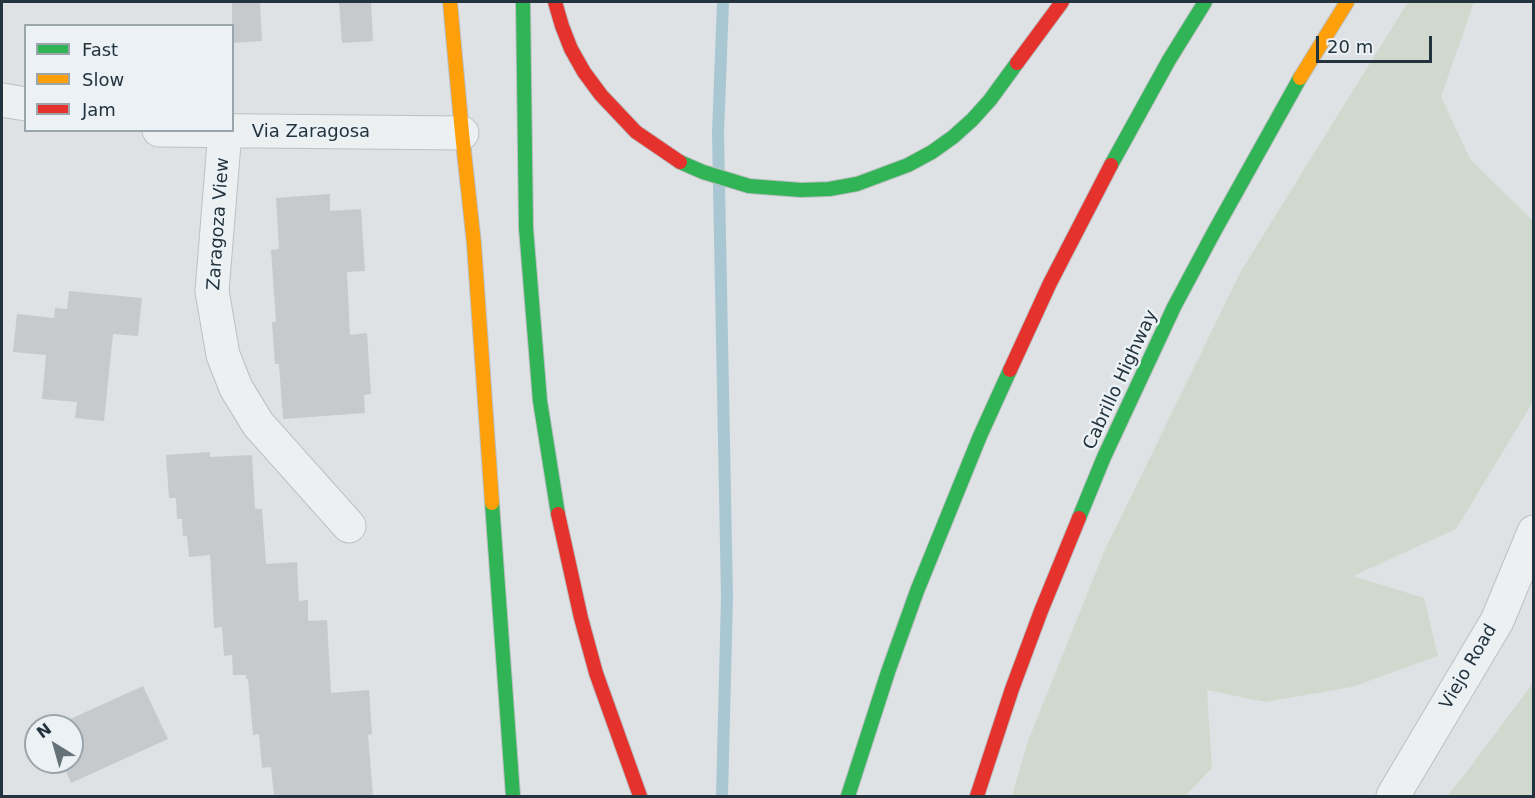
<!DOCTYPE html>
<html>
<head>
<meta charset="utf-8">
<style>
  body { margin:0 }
  #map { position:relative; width:1535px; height:798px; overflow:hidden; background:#dee2e4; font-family:"DejaVu Sans",sans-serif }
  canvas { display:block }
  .frame { position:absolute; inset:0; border:3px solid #24343e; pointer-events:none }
  .legend { position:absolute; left:24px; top:24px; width:210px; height:108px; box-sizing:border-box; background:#ebf1f5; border:2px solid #9ba5ac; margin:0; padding:8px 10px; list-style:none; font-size:18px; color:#24343e }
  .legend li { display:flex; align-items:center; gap:12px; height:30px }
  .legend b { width:30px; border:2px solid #9ba5ac }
  .north { position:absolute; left:24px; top:714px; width:60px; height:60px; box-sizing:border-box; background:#ebf1f5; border:2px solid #9ba5ac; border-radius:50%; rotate:323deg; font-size:16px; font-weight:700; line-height:24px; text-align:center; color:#24343e }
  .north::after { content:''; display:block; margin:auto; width:21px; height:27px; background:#657178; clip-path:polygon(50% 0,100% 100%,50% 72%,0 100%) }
  .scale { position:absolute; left:1316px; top:36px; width:116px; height:27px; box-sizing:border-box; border:3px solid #24343e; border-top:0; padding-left:8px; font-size:18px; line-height:21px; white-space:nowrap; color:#24343e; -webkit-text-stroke:4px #ebf1f5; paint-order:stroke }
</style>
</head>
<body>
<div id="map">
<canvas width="1535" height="798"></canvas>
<div class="frame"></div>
<ul class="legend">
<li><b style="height:8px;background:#30b455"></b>Fast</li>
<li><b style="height:8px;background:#ff9f0a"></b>Slow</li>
<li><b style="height:8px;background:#e5322d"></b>Jam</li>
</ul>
<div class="north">N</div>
<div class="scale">20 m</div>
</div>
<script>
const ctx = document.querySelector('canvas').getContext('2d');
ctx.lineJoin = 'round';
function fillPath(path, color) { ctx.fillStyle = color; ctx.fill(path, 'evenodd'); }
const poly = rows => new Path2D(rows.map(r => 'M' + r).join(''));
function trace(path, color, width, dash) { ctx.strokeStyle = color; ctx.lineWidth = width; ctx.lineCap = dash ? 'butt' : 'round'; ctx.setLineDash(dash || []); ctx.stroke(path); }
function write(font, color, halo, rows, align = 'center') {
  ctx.font = font + ' "DejaVu Sans",sans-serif'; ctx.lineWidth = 5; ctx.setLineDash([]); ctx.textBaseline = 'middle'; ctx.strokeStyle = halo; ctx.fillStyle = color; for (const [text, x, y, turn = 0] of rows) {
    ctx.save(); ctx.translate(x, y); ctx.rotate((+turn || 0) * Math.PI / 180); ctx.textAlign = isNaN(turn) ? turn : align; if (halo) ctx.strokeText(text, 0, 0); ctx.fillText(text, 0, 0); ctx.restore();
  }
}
const green = poly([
  [1408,2,1474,2,1441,97,1470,159,1534,222,1533,402,1456,529,1353,576,1424,598,1438,656,1352,687,1265,702,1207,690,1212,768,1185,796,1012,796,1028,741,1104,552,1241,271],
  [1533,683,1533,796,1447,796,1462,778]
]);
const stream = poly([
  [722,796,727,597,718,133,723,2]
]);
const building = poly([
  [232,2,260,2,262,41,232,43],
  [339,2,371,2,373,41,342,43],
  [330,194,330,211,361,209,365,271,347,272,350,335,367,333,371,394,364,395,365,413,283,419,279,364,275,364,272,322,276,322,271,250,279,249,276,198],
  [69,291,142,298,138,336,113,334,104,421,75,418,77,402,42,399,46,355,13,352,17,314,54,318,55,308,67,309],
  [210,452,210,457,252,455,255,509,262,509,266,564,297,562,299,601,308,600,308,621,327,620,331,693,369,690,372,734,368,735,373,796,274,796,271,767,262,768,259,734,253,735,248,679,246,679,246,675,233,675,232,655,224,656,222,627,214,628,210,555,189,557,187,536,183,536,182,519,177,519,176,498,169,498,166,455],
  [143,686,168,739,71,783,62,762,72,762,72,726,55,726]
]);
const street = poly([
  [2,100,26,104],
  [159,130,462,133],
  [225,131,212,291,223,355,236,388,258,424,349,526],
  [1393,796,1497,621,1534,532]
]);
const fast = poly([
  [523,2,526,228,540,401,558,514],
  [680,162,703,172,749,186,801,190,829,189,857,184,908,165,932,152,953,137,972,120,990,100,1017,63],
  [1111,165,1169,60,1205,2],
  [492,503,513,796],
  [1079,518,1104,457,1174,307,1214,232,1300,78],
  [848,796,888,672,917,591,980,436,1010,370]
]);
const slow = poly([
  [450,2,462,133],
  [1300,78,1347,2],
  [462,133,474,244,492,503]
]);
const jam = poly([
  [555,2,562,26,571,49,584,72,601,95,636,132,680,162],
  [1017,63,1062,2],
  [1010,370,1050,283,1111,165],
  [558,514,581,618,596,673,640,796],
  [977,796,1012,689,1041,611,1079,518]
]);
const streetNames = [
  ["Via Zaragosa",311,132],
  ["Zaragoza View",219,224,-86],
  ["Cabrillo Highway",1121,380,-65],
  ["Viejo Road",1469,667,-60]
];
fillPath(green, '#d1d9ce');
trace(stream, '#a9c7d2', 12);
fillPath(building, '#c6cacc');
trace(street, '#bcc0c2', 35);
trace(fast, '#babfc2', 16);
trace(slow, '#babfc2', 16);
trace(jam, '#babfc2', 16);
trace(street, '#edf0f1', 33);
trace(fast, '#30b455', 14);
trace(slow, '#ff9f0a', 14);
trace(jam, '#e5322d', 14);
write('18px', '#24343e', '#ebf1f5', streetNames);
</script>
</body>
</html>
